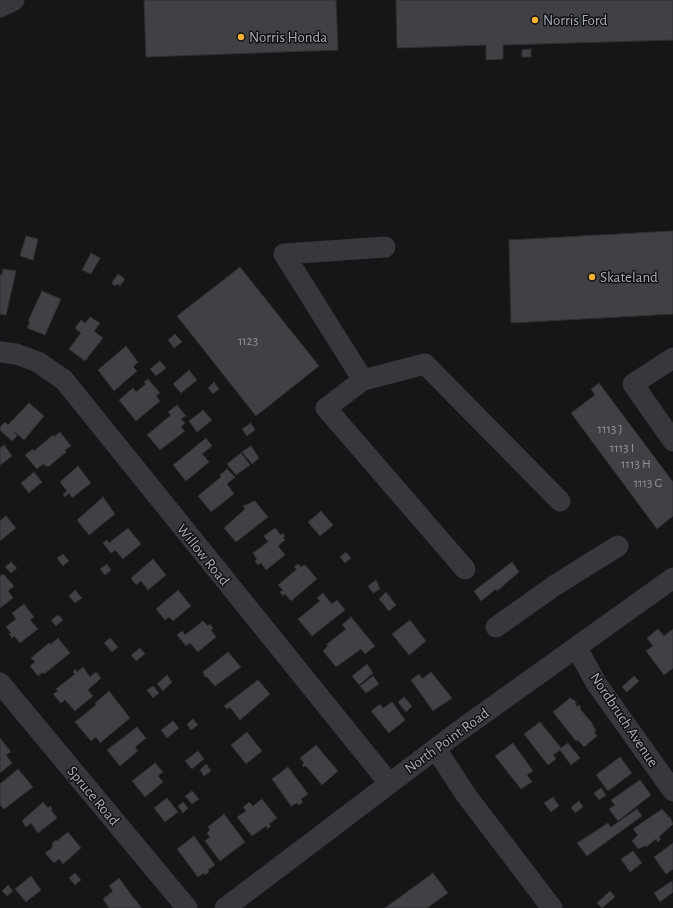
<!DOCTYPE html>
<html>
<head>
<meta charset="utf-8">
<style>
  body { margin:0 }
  canvas { display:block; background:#161618 }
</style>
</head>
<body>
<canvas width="673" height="908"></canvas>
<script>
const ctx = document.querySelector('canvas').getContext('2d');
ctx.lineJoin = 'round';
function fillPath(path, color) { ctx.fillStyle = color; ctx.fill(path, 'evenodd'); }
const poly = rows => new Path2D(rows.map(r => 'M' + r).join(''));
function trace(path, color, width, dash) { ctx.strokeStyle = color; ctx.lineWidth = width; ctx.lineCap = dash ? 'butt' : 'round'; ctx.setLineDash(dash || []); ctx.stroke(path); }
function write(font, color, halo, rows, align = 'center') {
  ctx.font = font + ' "Alegreya Sans",sans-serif'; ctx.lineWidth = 3; ctx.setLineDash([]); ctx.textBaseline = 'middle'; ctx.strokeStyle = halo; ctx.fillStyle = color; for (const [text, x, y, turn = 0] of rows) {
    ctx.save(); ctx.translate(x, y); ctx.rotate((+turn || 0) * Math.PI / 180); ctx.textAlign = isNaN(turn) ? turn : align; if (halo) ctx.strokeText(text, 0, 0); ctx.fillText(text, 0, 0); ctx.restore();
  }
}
const building = poly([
  [144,0,336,0,338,50,146,57,144,0],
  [396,0,673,0,673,40,503,45,503,59,486,60,486,45,397,48,396,0],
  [531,49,531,57,522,57,522,50,531,49],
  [673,231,673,314,511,323,509,240,673,231],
  [26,236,38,239,33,260,20,256,26,236],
  [91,253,100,258,91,274,82,270,91,253],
  [240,267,319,366,256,416,177,316,240,267],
  [3,269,16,271,6,315,0,314,0,274,2,275,3,269],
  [118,274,125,279,120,286,117,284,115,286,112,284,113,281,118,274],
  [42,291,61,299,45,335,27,328,30,322,28,321,42,291],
  [90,317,100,323,94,331,103,338,85,361,69,349,81,333,75,328,81,320,85,323,90,317],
  [175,334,182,342,174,348,168,340,175,334],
  [126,346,138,362,133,367,137,371,114,391,98,370,126,346],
  [160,361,166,368,156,376,150,369,160,361],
  [189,370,197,380,181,393,173,384,189,370],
  [148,379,160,393,156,396,160,401,136,421,119,400,133,388,136,392,146,384,144,382,148,379],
  [214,382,219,389,213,394,208,388,214,382],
  [599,383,673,482,673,516,657,529,571,413,595,395,591,389,599,383],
  [29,403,44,416,24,440,15,432,17,436,12,441,0,430,0,427,5,422,8,425,29,403],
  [177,405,186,416,181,419,185,423,181,427,185,431,160,450,147,435,171,415,168,412,177,405],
  [203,410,212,420,197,432,189,421,203,410],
  [251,423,255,430,247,436,242,429,251,423],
  [60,432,71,446,65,450,66,452,48,467,43,464,37,469,25,455,33,449,34,451,53,435,54,437,60,432],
  [206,438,212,446,202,454,209,462,186,481,173,465,206,438],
  [4,445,12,456,0,465,0,448,4,445],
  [251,446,259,458,252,464,242,452,251,446],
  [241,453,250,465,236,475,227,464,241,453],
  [78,466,91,483,72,498,69,493,65,497,63,494,67,491,60,482,78,466],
  [227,469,235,477,227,484,234,494,211,512,198,496,221,477,220,475,227,469],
  [34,472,42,482,29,493,21,483,34,472],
  [103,497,115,514,89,535,77,520,103,497],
  [255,501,268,517,236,542,224,528,245,509,243,506,255,501],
  [321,511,333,525,320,536,308,522,321,511],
  [6,516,16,528,0,541,0,521,6,516],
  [128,528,141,544,123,559,115,550,111,553,103,543,107,540,109,543,128,528],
  [275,528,281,535,283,533,285,536,283,538,285,540,278,546,285,555,266,570,261,563,258,565,255,561,257,559,253,553,268,542,264,536,275,528],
  [346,552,351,558,345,563,340,557,346,552],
  [63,554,69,561,63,566,57,558,63,554],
  [153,559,166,575,148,590,141,581,136,585,131,578,153,559],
  [11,562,17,568,11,573,5,567,11,562],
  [512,562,519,572,497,591,496,589,481,601,474,591,512,562],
  [107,564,111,570,105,575,100,569,107,564],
  [298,564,301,567,305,565,317,579,291,601,285,594,283,596,280,592,283,590,278,585,297,569,294,567,298,564],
  [3,574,14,586,8,591,13,598,0,608,0,576,3,574],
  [376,580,380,589,373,593,368,586,376,580],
  [75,590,82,598,75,603,69,596,75,590],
  [178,590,191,606,173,621,169,617,165,620,156,609,178,590],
  [386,592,396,605,389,611,379,599,386,592],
  [323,593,332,604,337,600,345,610,312,636,298,619,320,601,317,598,323,593],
  [24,604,34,617,30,620,38,629,20,643,14,636,12,638,9,634,11,633,6,627,16,619,12,613,24,604],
  [58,615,63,620,56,626,51,620,58,615],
  [351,617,375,646,365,654,361,649,336,667,323,651,328,646,326,645,346,629,342,625,351,617],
  [410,620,426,641,409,655,392,634,410,620],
  [203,621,208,626,210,624,213,628,211,630,216,637,198,652,190,643,186,646,177,635,182,631,185,635,203,621],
  [658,629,664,636,673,629,673,668,664,675,646,651,653,646,647,638,658,629],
  [58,638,70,653,44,674,43,672,38,676,30,666,35,662,31,658,49,643,51,644,58,638],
  [110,638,118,647,112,652,104,643,110,638],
  [140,648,145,654,136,661,131,655,140,648],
  [228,652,241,667,215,686,206,676,205,677,203,672,228,652],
  [367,664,373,673,359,685,352,676,367,664],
  [83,667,90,677,96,672,101,678,88,690,93,696,75,711,65,700,61,703,53,694,58,691,56,689,75,674,73,672,75,669,77,672,83,667],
  [431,672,452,698,433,711,411,680,419,674,422,679,431,672],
  [167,675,172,682,163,691,157,684,167,675],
  [373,676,379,684,366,693,360,686,373,676],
  [634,676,639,681,627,692,622,687,634,676],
  [258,680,270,694,240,720,230,707,227,709,224,706,258,680],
  [153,686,159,693,153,698,147,690,153,686],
  [109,691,130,718,100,743,96,737,91,741,75,722,96,705,95,703,109,691],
  [404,697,412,706,406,712,398,702,404,697],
  [570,698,577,702,575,703,577,707,579,705,581,708,580,709,593,724,592,724,596,731,594,732,597,736,584,747,578,740,576,741,553,712,570,698],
  [392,702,405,720,389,733,371,711,380,704,383,708,392,702],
  [193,719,198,725,191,730,187,724,193,719],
  [173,721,179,728,167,738,161,730,173,721],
  [540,722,561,748,568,743,580,758,571,765,560,750,553,755,556,759,548,765,524,734,540,722],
  [137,727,146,738,135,747,138,751,120,766,107,750,137,727],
  [247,732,262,751,246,764,231,745,247,732],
  [0,738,11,752,6,755,12,763,0,773,0,738],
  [513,743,533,771,527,775,532,782,521,789,495,756,513,743],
  [316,745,338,771,322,785,306,766,303,767,302,765,304,763,300,758,316,745],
  [198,751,204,759,192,769,185,761,198,751],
  [620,757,632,773,608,791,596,775,620,757],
  [155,763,163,772,158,776,163,782,145,797,132,781,155,763],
  [206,764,211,771,204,776,200,770,206,764],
  [288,767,308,794,301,799,303,802,299,805,297,803,291,806,272,779,288,767],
  [18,769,33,787,4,809,0,805,0,784,18,769],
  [640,780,651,795,618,821,609,809,615,805,611,800,640,780],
  [601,788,606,795,599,800,594,793,601,788],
  [192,791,199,799,192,804,185,796,192,791],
  [553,797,559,806,551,812,544,803,553,797],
  [167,798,178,812,165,822,154,808,167,798],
  [262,799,277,818,269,824,271,826,268,829,266,826,252,836,237,817,246,811,243,807,249,802,253,806,262,799],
  [579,801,583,807,575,813,571,807,579,801],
  [43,802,48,808,50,806,52,809,51,810,57,818,38,833,31,823,26,827,22,821,43,802],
  [183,802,188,808,183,813,178,806,183,802],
  [637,809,642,816,587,856,577,843,608,823,611,827,637,809],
  [662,809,668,816,667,817,670,817,673,824,659,837,661,839,658,842,656,839,646,847,645,846,638,849,632,841,638,835,633,829,662,809],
  [224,814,245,842,220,861,205,841,210,837,207,833,210,830,208,827,224,814],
  [68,832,81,848,63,864,59,859,54,863,45,853,51,849,53,845,52,843,56,840,57,841,68,832],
  [194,836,215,865,208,870,209,872,205,875,204,873,198,877,177,849,194,836],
  [673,843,673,869,666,874,654,857,673,843],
  [633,851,642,863,630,872,621,859,633,851],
  [75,873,81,880,75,885,69,878,75,873],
  [433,873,448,893,427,908,385,908,433,873],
  [31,876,41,890,26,902,15,889,31,876],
  [119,878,132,896,142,908,109,908,103,899,113,891,109,886,119,878],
  [672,881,673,892,660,902,654,893,672,881],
  [8,885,13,891,7,896,2,891,8,885],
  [610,891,615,897,602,908,597,903,610,891]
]);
const minor = poly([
  [0,7,14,0],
  [385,247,284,254,363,380,425,364,560,501],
  [0,352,16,354,38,362,64,380,389,783],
  [673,358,633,384,673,441],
  [363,380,326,408,465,569],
  [496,627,554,586,618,546],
  [577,648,596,683,673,791],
  [0,683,187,908],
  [436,749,466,795,552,908],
  [225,908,459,731,673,578]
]);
const markers = [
  [535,20,4,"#f2b134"],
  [241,37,4,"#f2b134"],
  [592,277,4,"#f2b134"]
];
const numberNames = [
  ["1123",248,341],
  ["1113 J",610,429],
  ["1113 I",622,448],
  ["1113 H",636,464],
  ["1113 G",648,483]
];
const poiNames = [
  ["Norris Ford",543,20],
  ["Norris Honda",249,37],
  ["Skateland",600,277]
];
const streetNames = [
  ["Willow Road",203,555,51],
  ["Nordbruch Avenue",624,720,56],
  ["North Point Road",447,741,-36],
  ["Spruce Road",93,796,50]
];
fillPath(building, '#404145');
trace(building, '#303034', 1);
trace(minor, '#37383d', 21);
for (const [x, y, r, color] of markers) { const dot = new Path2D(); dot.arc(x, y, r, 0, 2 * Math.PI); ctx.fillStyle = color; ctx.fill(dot); trace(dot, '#111113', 1.5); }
write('13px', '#8e929b', null, numberNames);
write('15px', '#a8adb8', '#111113', poiNames, 'left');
write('15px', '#a8adb8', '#111113', streetNames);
</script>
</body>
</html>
